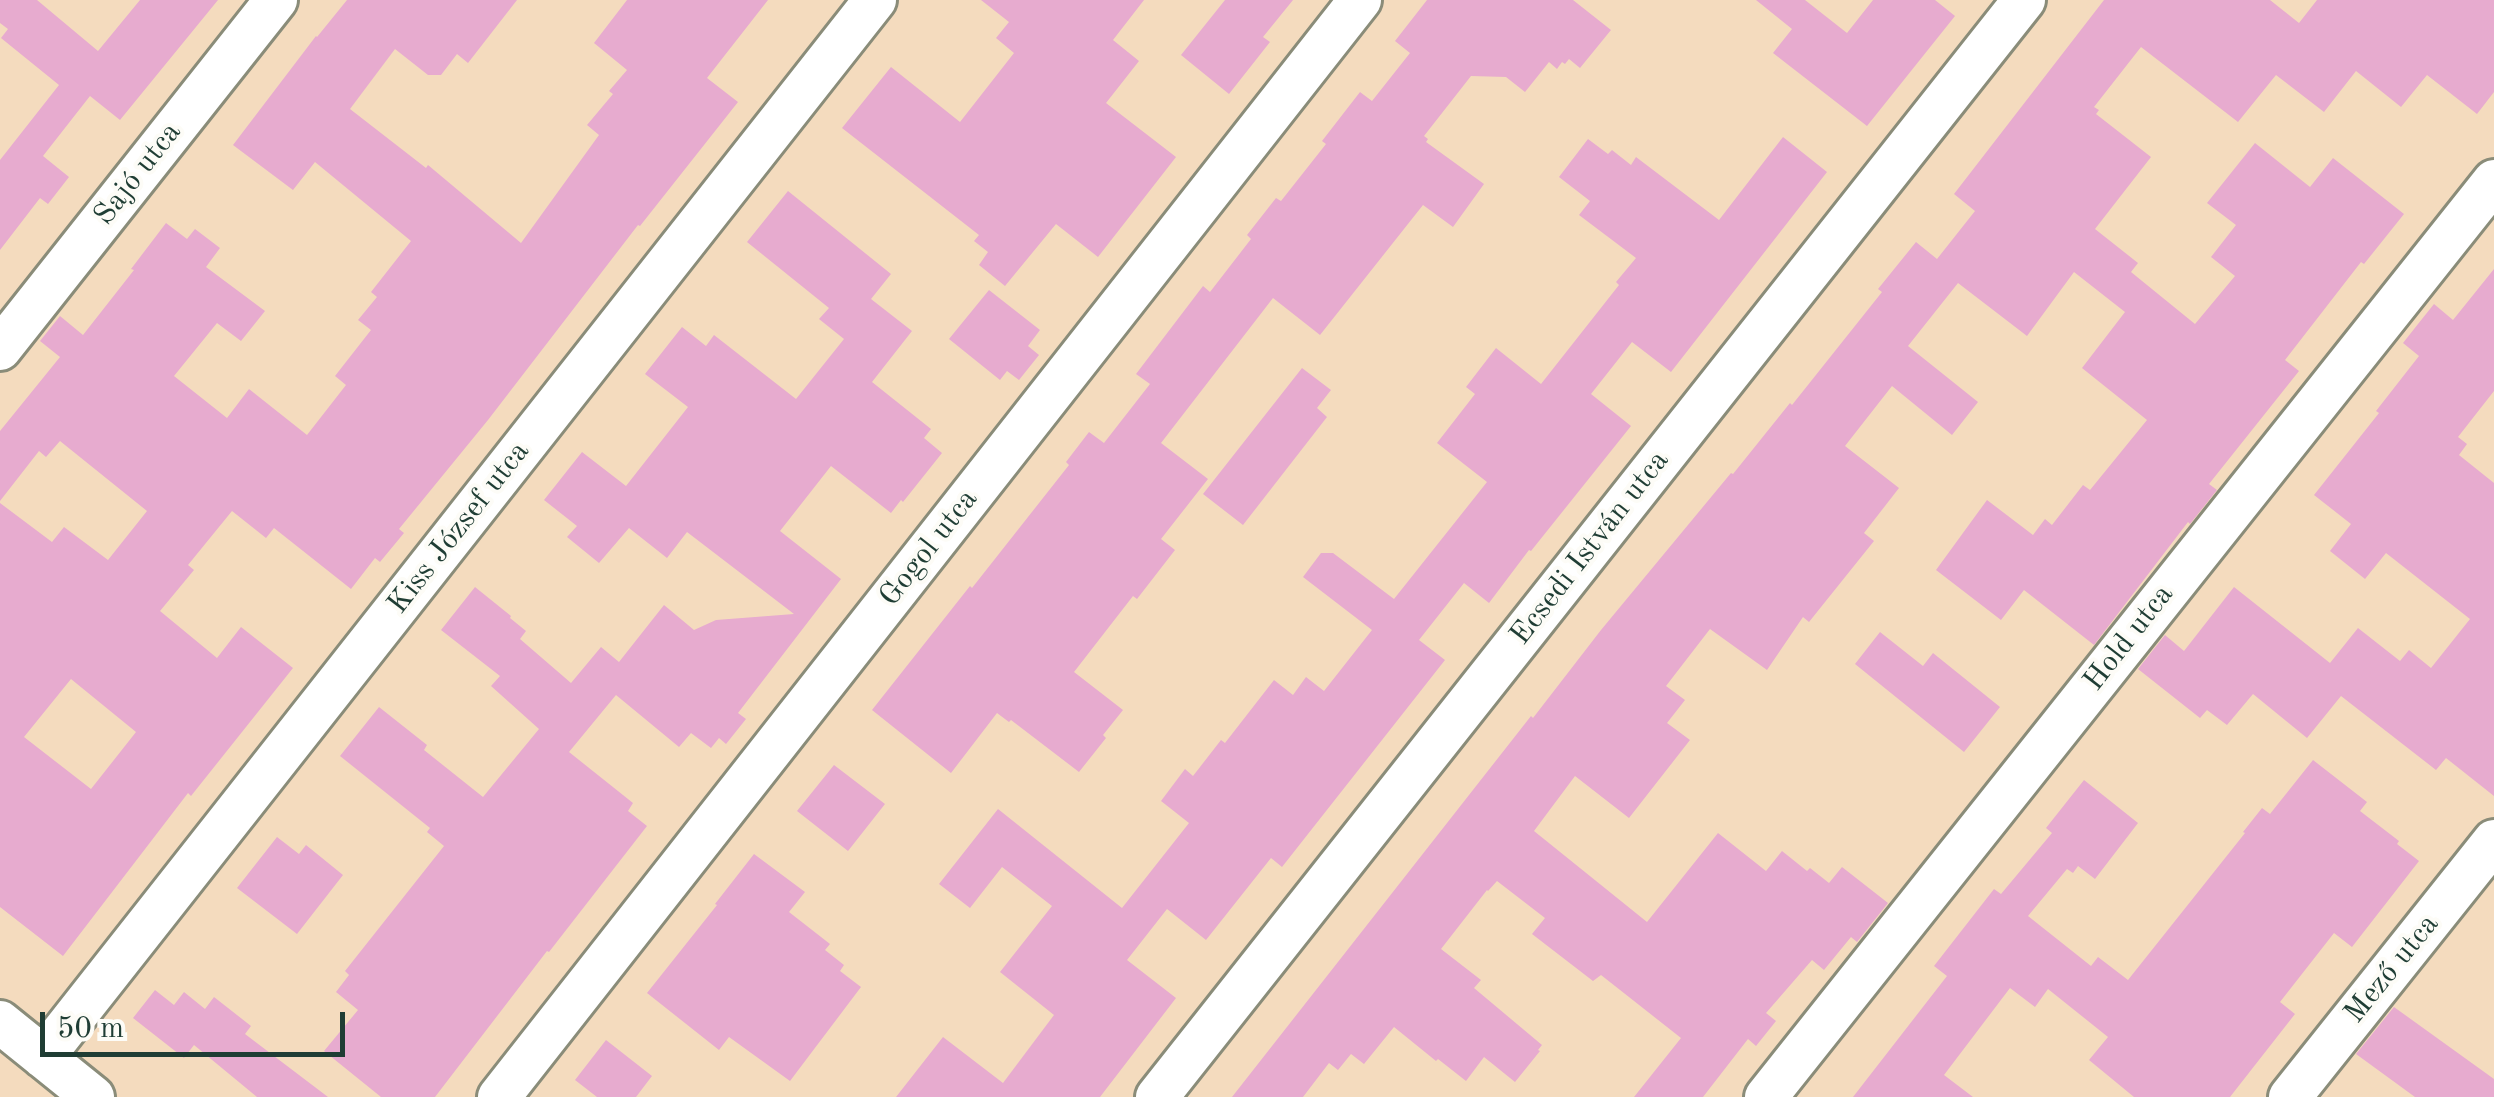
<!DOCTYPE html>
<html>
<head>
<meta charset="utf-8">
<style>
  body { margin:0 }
  #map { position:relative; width:2494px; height:1097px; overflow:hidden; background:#f4dbbe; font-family:"Old Standard TT",serif }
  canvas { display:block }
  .scale { position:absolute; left:40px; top:1012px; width:305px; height:45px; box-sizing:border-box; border:5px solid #1f3d34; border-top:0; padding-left:12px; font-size:30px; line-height:35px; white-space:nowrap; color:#1f3d34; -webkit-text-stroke:8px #fdfcf7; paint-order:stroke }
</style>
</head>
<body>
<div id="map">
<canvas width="2494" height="1097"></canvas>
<div class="scale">50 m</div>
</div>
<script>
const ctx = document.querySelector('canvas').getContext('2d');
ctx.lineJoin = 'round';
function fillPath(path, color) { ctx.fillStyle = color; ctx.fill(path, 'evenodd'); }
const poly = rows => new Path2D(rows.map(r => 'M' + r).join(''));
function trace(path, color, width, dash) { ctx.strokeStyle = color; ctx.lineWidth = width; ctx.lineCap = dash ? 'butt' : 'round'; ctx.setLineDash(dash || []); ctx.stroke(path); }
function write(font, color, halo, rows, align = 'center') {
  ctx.font = font + ' "Old Standard TT",serif'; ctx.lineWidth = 8; ctx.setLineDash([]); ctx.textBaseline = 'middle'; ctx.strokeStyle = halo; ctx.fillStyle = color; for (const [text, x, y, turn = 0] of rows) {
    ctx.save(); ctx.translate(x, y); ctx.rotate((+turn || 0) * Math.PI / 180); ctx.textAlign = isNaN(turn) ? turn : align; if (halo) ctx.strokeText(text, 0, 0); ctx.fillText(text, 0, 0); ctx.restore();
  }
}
const building = poly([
  [0,0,37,0,98,51,140,0,218,0,120,120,90,96,43,156,69,177,48,204,40,198,0,250,0,160,59,85,1,38,8,29,0,23],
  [347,0,517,0,468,63,457,54,441,75,428,75,395,49,350,109,426,168,428,165,521,243,599,135,587,125,613,94,609,91,627,70,594,43,627,0,768,0,707,78,738,102,640,226,638,225,488,420,399,529,404,533,380,562,375,558,351,589,274,528,266,538,232,511,188,565,194,570,160,611,217,658,241,627,293,668,191,796,188,793,63,956,0,907,0,503,52,542,64,527,108,560,147,511,60,441,46,457,39,451,0,501,0,431,60,357,40,341,60,316,83,335,134,270,131,269,166,223,187,239,195,229,220,248,206,267,265,311,241,341,217,323,174,376,227,418,249,389,307,435,346,385,335,376,371,330,358,320,377,297,371,292,411,241,315,162,293,190,233,145,316,36,317,37],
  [71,679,136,732,91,789,24,737],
  [981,0,1144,0,1113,40,1139,61,1106,103,1176,157,1098,257,1056,224,1005,286,979,265,988,252,974,241,979,235,842,128,891,67,960,122,1014,53,996,38,1009,22],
  [1225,0,1293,0,1263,37,1270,42,1229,94,1181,55],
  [1427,0,1573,0,1611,30,1580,68,1569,59,1565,64,1562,62,1557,69,1549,62,1525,92,1506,77,1471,76,1424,136,1428,139,1426,142,1484,184,1453,227,1423,205,1320,335,1273,298,1161,443,1208,479,1161,539,1175,550,1137,599,1133,596,1074,672,1123,710,1103,735,1106,738,1079,772,1011,720,1009,722,997,713,951,773,872,710,970,586,972,588,1069,465,1066,462,1089,432,1104,443,1150,384,1136,374,1203,286,1210,292,1251,239,1247,235,1276,198,1281,201,1326,144,1322,141,1360,92,1372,101,1410,53,1395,41],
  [1756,0,1805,0,1847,33,1873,0,1935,0,1955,16,1867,126,1773,53,1792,29],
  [2104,0,2270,0,2299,23,2317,0,2494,0,2494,92,2477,114,2427,75,2401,107,2356,71,2324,112,2276,75,2238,122,2141,47,2094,107,2099,110,2096,114,2151,157,2095,229,2138,263,2131,272,2195,324,2235,276,2211,257,2236,225,2207,203,2255,143,2310,187,2333,158,2404,214,2364,264,2361,262,2285,360,2299,371,2209,484,2217,490,2190,524,2188,522,2094,645,2024,590,2001,620,1936,570,1987,500,2033,535,2045,519,2052,525,2083,485,2090,490,2147,420,2082,368,2125,312,2074,272,2027,336,1958,283,1908,346,1978,402,1952,435,1892,386,1845,446,1899,488,1864,533,1874,541,1809,622,1803,617,1767,670,1710,629,1666,686,1685,700,1667,723,1690,740,1629,818,1575,776,1534,831,1647,922,1718,833,1766,871,1782,851,1807,871,1810,868,1829,883,1842,867,1888,903,1857,942,1851,937,1824,970,1812,960,1766,1013,1776,1021,1756,1046,1748,1039,1703,1097,1634,1097,1681,1038,1601,975,1593,981,1532,934,1545,918,1497,881,1488,891,1487,890,1441,949,1481,980,1474,988,1542,1045,1538,1050,1540,1051,1515,1082,1484,1057,1466,1081,1438,1059,1436,1061,1394,1027,1364,1064,1351,1054,1338,1070,1329,1063,1303,1097,1232,1097,1531,716,1533,718,1601,630,1731,473,1733,474,1790,403,1792,405,1882,292,1878,289,1916,242,1937,259,1975,211,1954,194],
  [1783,137,1827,172,1671,372,1632,342,1591,394,1631,426,1531,551,1529,550,1489,603,1464,583,1419,640,1445,660,1282,867,1271,858,1206,940,1167,909,1127,960,1176,998,1100,1097,896,1097,943,1037,1003,1083,1054,1015,1000,972,1052,906,1002,867,970,908,939,884,998,809,1122,908,1189,823,1161,801,1185,769,1193,776,1221,740,1225,743,1274,680,1293,695,1306,677,1324,691,1372,630,1303,577,1321,553,1333,553,1394,599,1487,482,1437,443,1475,394,1466,387,1496,348,1541,384,1619,285,1616,282,1636,258,1579,215,1590,201,1559,177,1588,139,1608,154,1612,150,1631,165,1636,157,1719,220],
  [788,191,891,274,871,299,912,331,872,382,931,429,924,438,942,453,903,502,901,500,891,513,831,466,780,531,841,579,738,713,746,719,726,744,719,738,711,748,691,733,679,747,616,695,569,752,633,803,628,811,647,826,549,952,547,951,435,1097,381,1097,324,1051,358,1010,336,992,349,975,345,971,444,846,427,832,430,828,340,756,379,707,427,745,424,750,483,797,539,729,491,686,500,676,441,630,475,587,511,616,510,618,526,631,520,639,571,683,601,647,619,662,664,605,694,630,716,620,794,614,687,532,667,558,629,528,599,563,567,537,577,526,544,500,582,452,626,486,688,407,645,374,682,327,706,346,714,335,796,399,844,339,819,319,829,308,747,242],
  [2494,269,2494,391,2458,437,2467,444,2459,455,2494,483,2494,796,2446,758,2436,770,2341,696,2307,738,2253,694,2227,725,2207,710,2200,718,2138,669,2165,635,2184,651,2234,587,2330,663,2358,628,2400,661,2409,650,2431,668,2470,619,2386,553,2365,579,2330,551,2351,524,2314,495,2379,413,2376,411,2419,356,2403,343,2418,324,2434,304,2453,320],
  [989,290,1040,330,1028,346,1039,355,1019,380,1007,371,1000,380,949,339],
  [1302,368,1331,390,1317,408,1327,417,1243,525,1203,494],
  [1880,632,1923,666,1933,653,2000,707,1964,752,1855,664],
  [2313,760,2367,802,2360,811,2399,841,2397,844,2419,861,2352,947,2334,933,2280,1002,2295,1014,2230,1097,2134,1097,2089,1060,2108,1037,2048,989,2035,1007,2010,988,1944,1075,1973,1097,1853,1097,1947,976,1934,966,1994,889,2001,894,2052,833,2046,828,2084,780,2138,823,2095,879,2078,866,2073,873,2067,869,2028,916,2091,966,2098,957,2128,980,2245,833,2243,832,2262,808,2270,814],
  [834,765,885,804,848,851,797,811],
  [277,837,299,854,306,845,343,875,297,934,237,888],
  [754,854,805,892,789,912,830,944,825,950,844,965,840,971,861,987,790,1081,729,1037,719,1050,647,993,717,905,715,904],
  [155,990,174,1005,184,992,205,1009,214,997,251,1026,245,1034,328,1097,257,1097,194,1045,184,1058,133,1018],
  [2394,1007,2494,1079,2494,1097,2415,1097,2356,1054],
  [606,1040,652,1076,636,1097,597,1097,575,1080]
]);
const minor = poly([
  [0,349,276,0],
  [0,1022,93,1097],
  [43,1057,875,0],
  [499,1097,1360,0],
  [1157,1097,2024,0],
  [1766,1097,2494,181],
  [2290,1097,2494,841]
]);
const streetNames = [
  ["Sajó utca",138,174,-52],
  ["Kiss József utca",459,528,-52],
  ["Gogol utca",929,548,-52],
  ["Ecsedi István utca",1590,548,-52],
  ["Hold utca",2129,638,-52],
  ["Mező utca",2392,969,-51]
];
fillPath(building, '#e7abcf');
trace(minor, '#8a8c79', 48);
trace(minor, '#fff', 42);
write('30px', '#1f3d34', '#fdfcf7', streetNames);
</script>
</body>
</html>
